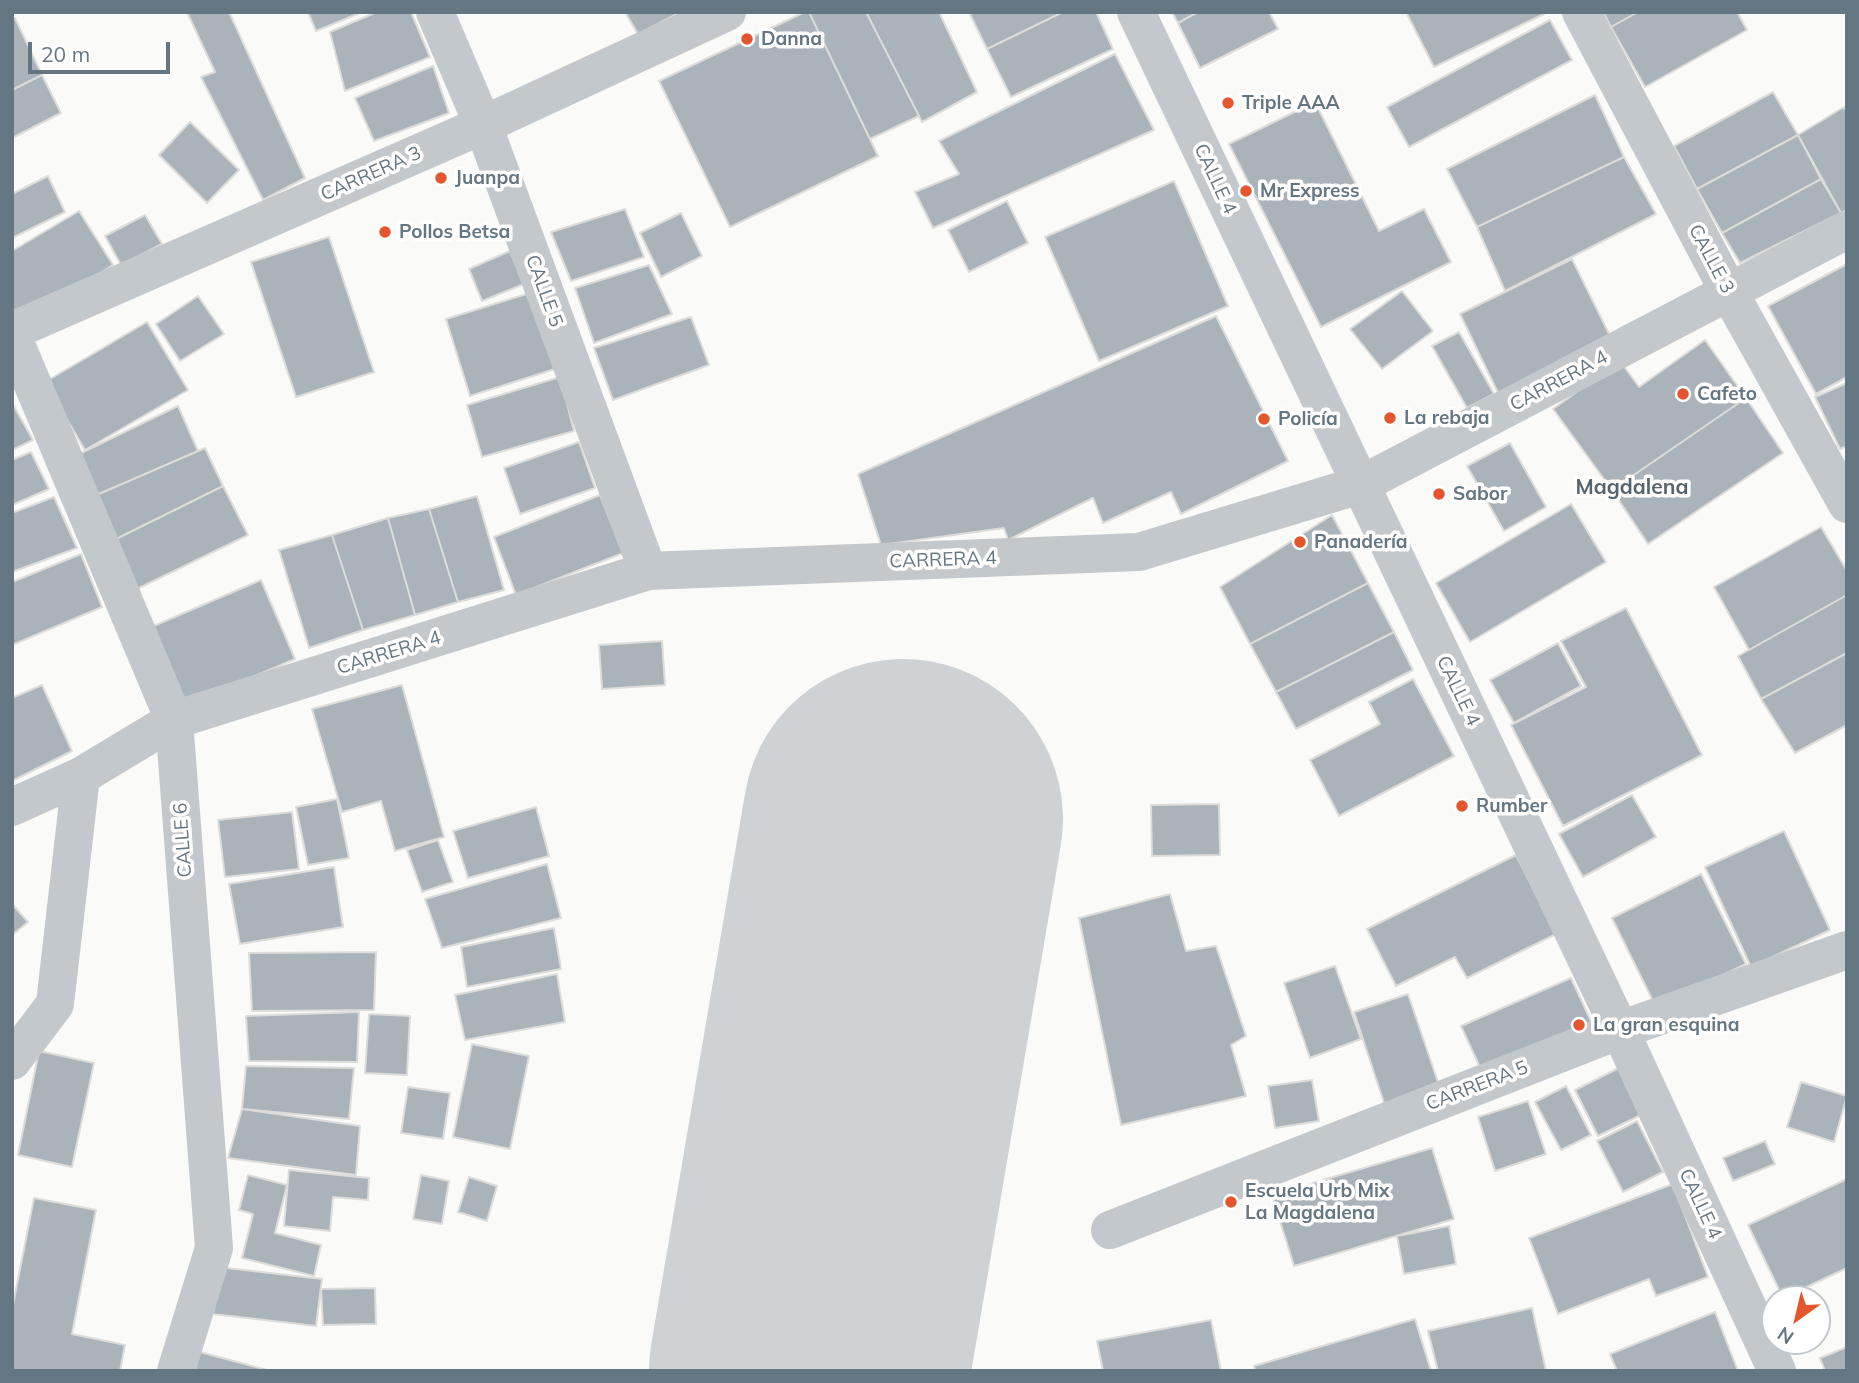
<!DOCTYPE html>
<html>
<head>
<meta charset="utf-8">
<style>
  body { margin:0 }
  #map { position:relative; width:1859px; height:1383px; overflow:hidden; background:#fafaf8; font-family:Mulish,sans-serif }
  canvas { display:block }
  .frame { position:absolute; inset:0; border:14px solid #657683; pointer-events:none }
  .north { position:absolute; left:1761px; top:1285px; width:70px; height:70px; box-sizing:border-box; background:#fff; border:2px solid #c1c8cd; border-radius:50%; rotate:214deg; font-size:19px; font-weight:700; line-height:28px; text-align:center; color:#657683 }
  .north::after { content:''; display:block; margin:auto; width:24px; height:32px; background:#e4572e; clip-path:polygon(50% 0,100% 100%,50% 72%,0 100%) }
  .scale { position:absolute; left:28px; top:42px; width:142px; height:32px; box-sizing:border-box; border:4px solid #657683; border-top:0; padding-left:9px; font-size:21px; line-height:24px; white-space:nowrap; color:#657683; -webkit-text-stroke:5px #fff; paint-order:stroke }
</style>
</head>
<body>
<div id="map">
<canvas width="1859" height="1383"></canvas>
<div class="frame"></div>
<div class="north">N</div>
<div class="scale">20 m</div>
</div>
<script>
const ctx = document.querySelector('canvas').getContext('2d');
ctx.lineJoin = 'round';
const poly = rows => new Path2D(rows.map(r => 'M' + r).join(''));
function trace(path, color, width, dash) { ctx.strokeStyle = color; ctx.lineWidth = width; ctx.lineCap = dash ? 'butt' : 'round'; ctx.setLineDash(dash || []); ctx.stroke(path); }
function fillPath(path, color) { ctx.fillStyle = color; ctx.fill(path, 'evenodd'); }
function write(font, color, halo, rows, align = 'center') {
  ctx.font = font + ' Mulish,sans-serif'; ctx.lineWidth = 7; ctx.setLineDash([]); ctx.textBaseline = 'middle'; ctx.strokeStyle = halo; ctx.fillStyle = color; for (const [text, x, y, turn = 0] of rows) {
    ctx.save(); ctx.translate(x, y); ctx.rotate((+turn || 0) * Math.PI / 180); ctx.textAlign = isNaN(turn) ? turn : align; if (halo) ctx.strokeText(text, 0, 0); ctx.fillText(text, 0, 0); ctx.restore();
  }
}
const runway = poly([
  [809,1371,903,819]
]);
const building = poly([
  [187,12,229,12,305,178,263,200,201,77,215,72,187,12],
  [308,12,362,12,316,31,308,12],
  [377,12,411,12,430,57,345,91,330,32,377,12],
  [625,12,681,12,638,34,625,12],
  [805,12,809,12,878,156,730,227,659,81,805,12],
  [809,12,866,12,919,116,870,139,809,12],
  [866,12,939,12,977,92,922,122,866,12],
  [969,12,1063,12,987,49,969,12],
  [1063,12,1096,12,1113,49,1011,97,987,49,1063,12],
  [1172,12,1198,12,1178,23,1172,12],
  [1198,12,1269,12,1278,29,1200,68,1178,23,1198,12],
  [1406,12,1543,12,1544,14,1434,67,1406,12],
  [1603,12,1638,12,1611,27,1603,12],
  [1638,12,1737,12,1747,30,1645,87,1611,27,1638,12],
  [15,18,42,75,12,90,12,20,15,18],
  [1550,20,1572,60,1409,147,1387,107,1550,20],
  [1115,54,1154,130,933,228,915,192,959,174,939,141,1115,54],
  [433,66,449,113,374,141,355,98,433,66],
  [42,75,61,113,12,138,12,90,42,75],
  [1773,92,1798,135,1697,189,1674,146,1773,92],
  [1595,95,1624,157,1477,227,1447,169,1595,95],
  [1315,102,1379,231,1424,209,1451,262,1321,327,1229,144,1315,102],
  [1844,107,1847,112,1847,210,1841,213,1798,135,1844,107],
  [190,122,239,170,207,203,159,155,190,122],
  [1798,135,1821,179,1722,233,1697,189,1798,135],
  [1624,157,1656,214,1505,291,1477,227,1624,157],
  [48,176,65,212,12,238,12,194,48,176],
  [1821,179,1841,213,1740,263,1722,233,1821,179],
  [1174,181,1228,306,1099,361,1045,237,1174,181],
  [1007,201,1028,243,969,272,948,230,1007,201],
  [625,209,644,257,571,281,551,232,625,209],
  [79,211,113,265,21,322,12,307,12,251,79,211],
  [681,213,702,256,661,277,640,233,681,213],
  [145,215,162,244,121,265,105,236,145,215],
  [329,237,374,372,296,397,251,262,329,237],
  [510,251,524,284,482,301,469,269,510,251],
  [1572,259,1615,346,1502,401,1460,314,1572,259],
  [1847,264,1847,377,1816,394,1768,306,1847,264],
  [649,265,672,314,594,343,575,288,649,265],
  [1402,291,1433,331,1382,369,1350,329,1402,291],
  [533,292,558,368,470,396,446,319,533,292],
  [198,296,224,334,180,361,156,324,198,296],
  [1216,316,1288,461,1181,514,1171,492,1103,523,1093,498,1008,540,1004,528,881,545,858,474,1216,316],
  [691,317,709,365,613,400,594,348,691,317],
  [147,322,188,390,85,450,45,382,147,322],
  [1459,332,1494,394,1467,408,1432,346,1459,332],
  [1705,340,1746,398,1612,490,1553,409,1620,361,1639,387,1705,340],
  [560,377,574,431,482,457,467,405,560,377],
  [1847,383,1847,446,1840,449,1815,397,1847,383],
  [1746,398,1783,453,1648,544,1612,490,1746,398],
  [12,403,33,440,12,450,12,403],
  [178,406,198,451,92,497,75,456,178,406],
  [579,442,595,488,520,514,504,468,579,442],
  [1510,443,1546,507,1504,531,1467,466,1510,443],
  [205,448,223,486,114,540,92,497,205,448],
  [31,452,49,489,12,505,12,460,31,452],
  [223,486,248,535,137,589,114,540,223,486],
  [600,495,623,553,516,595,494,537,600,495],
  [477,496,504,590,458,602,429,509,477,496],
  [54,497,77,548,12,572,12,513,54,497],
  [1571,504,1606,562,1470,642,1436,583,1571,504],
  [429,509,458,602,415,615,388,518,429,509],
  [1332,515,1368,583,1250,644,1220,587,1332,515],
  [388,518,415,615,363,630,332,535,388,518],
  [1821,527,1847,571,1847,595,1749,650,1714,587,1821,527],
  [332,535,363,630,309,648,279,550,332,535],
  [81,554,102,607,12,645,12,582,81,554],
  [261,580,295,659,184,706,149,628,261,580],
  [1368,583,1394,632,1276,692,1250,644,1368,583],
  [1847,595,1847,653,1761,699,1738,656,1847,595],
  [1626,608,1702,755,1563,826,1511,725,1586,687,1561,641,1626,608],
  [1394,632,1413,670,1296,729,1276,692,1394,632],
  [662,641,665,685,602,689,599,645,662,641],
  [1558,643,1581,686,1514,723,1490,680,1558,643],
  [1847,653,1847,725,1795,753,1761,699,1847,653],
  [1413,679,1454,756,1339,816,1310,760,1380,724,1369,702,1413,679],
  [42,685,72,751,12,781,12,698,42,685],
  [402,685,444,837,395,851,381,801,342,812,312,709,402,685],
  [1632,795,1656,837,1583,877,1559,834,1632,795],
  [337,799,349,858,308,865,296,807,337,799],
  [1219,804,1220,855,1152,856,1151,805,1219,804],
  [536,807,549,856,468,878,453,831,536,807],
  [292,812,299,869,225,877,218,820,292,812],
  [1784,831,1830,930,1751,967,1705,867,1784,831],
  [438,840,453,882,422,892,407,850,438,840],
  [1516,855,1556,934,1467,978,1455,957,1396,986,1367,929,1516,855],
  [547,864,561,918,442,948,425,899,547,864],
  [334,867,343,927,240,944,229,884,334,867],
  [1701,874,1746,964,1656,1007,1612,918,1701,874],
  [1170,894,1186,951,1216,946,1246,1036,1231,1045,1246,1096,1121,1125,1079,918,1170,894],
  [12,904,28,922,12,935,12,904],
  [554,928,561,969,467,987,461,947,554,928],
  [376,952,374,1010,252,1011,249,953,376,952],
  [1335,966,1361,1039,1310,1058,1284,983,1335,966],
  [557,974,565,1022,465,1040,455,995,557,974],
  [1571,978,1595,1030,1485,1078,1461,1026,1571,978],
  [1408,994,1441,1091,1386,1109,1354,1012,1408,994],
  [359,1012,357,1062,249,1061,246,1016,359,1012],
  [369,1014,410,1016,407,1075,365,1073,369,1014],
  [472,1044,529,1056,510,1149,453,1137,472,1044],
  [39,1051,94,1063,72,1167,18,1155,39,1051],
  [246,1066,354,1068,349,1119,242,1109,246,1066],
  [1623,1066,1647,1112,1598,1136,1575,1090,1623,1066],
  [1312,1080,1319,1121,1275,1128,1268,1086,1312,1080],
  [1801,1082,1847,1096,1834,1142,1787,1127,1801,1082],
  [1566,1086,1591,1135,1561,1150,1535,1102,1566,1086],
  [408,1087,450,1093,443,1139,401,1133,408,1087],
  [1528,1101,1546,1154,1495,1171,1478,1117,1528,1101],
  [242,1109,360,1126,356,1175,228,1158,242,1109],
  [1637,1121,1663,1172,1623,1192,1597,1141,1637,1121],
  [1765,1141,1775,1164,1733,1181,1723,1158,1765,1141],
  [1432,1148,1454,1219,1294,1266,1272,1195,1432,1148],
  [289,1170,369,1178,368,1200,333,1197,330,1231,284,1226,289,1170],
  [248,1175,287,1185,275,1233,321,1245,314,1276,242,1258,253,1214,239,1210,248,1175],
  [421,1175,449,1181,442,1224,413,1219,421,1175],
  [469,1177,497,1186,487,1221,458,1212,469,1177],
  [1847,1179,1847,1268,1783,1298,1748,1225,1847,1179],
  [1673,1184,1708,1277,1656,1296,1649,1279,1558,1314,1529,1238,1673,1184],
  [34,1198,96,1210,72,1334,125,1345,120,1371,12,1371,12,1310,34,1198],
  [1449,1226,1456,1264,1404,1274,1397,1236,1449,1226],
  [218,1267,322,1279,316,1326,213,1314,218,1267],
  [375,1288,376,1324,323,1325,321,1289,375,1288],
  [1532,1308,1546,1371,1438,1371,1428,1331,1532,1308],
  [1715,1312,1738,1371,1617,1371,1610,1354,1715,1312],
  [1415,1319,1431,1371,1255,1371,1254,1366,1415,1319],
  [1211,1320,1221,1371,1103,1371,1097,1341,1211,1320],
  [1847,1347,1847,1371,1825,1371,1820,1358,1847,1347],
  [200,1352,267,1370,267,1371,195,1371,200,1352]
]);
const minor = poly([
  [435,12,483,125,648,571],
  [1136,12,1620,1030,1777,1371],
  [1581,12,1729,292,1847,504],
  [12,331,483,125,727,12],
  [12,335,174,720,214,1248,176,1371],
  [12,807,81,776,174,720,648,571,1139,552,1360,485,1847,230],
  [12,1061,55,1004,81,776],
  [1110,1230,1620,1030,1847,950]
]);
const markers = [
  [747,39,7,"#e4572e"],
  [1228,103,7,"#e4572e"],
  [441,178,7,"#e4572e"],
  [1246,191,7,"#e4572e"],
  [385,232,7,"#e4572e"],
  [1683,394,7,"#e4572e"],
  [1390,418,7,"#e4572e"],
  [1264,419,7,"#e4572e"],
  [1439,494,7,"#e4572e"],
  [1300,542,7,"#e4572e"],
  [1462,806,7,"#e4572e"],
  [1579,1025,7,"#e4572e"],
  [1231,1202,7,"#e4572e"]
];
const poiNames = [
  ["Danna",761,39],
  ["Triple AAA",1242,103],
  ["Juanpa",455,178],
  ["Mr Express",1260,191],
  ["Pollos Betsa",399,232],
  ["Cafeto",1697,394],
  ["La rebaja",1404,418],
  ["Policía",1278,419],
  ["Sabor",1453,494],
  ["Panadería",1314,542],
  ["Rumber",1476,806],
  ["La gran esquina",1593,1025],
  ["Escuela Urb Mix",1245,1191],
  ["La Magdalena",1245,1213]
];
const streetNames = [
  ["CARRERA 3",371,174,-24],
  ["CALLE 4",1215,179,65],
  ["CALLE 3",1711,259,62],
  ["CALLE 5",544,291,70],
  ["CARRERA 4",1559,381,-28],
  ["CARRERA 4",943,560,-2],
  ["CARRERA 4",389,653,-17],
  ["CALLE 4",1458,691,64],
  ["CALLE 6",183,840,-94],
  ["CARRERA 5",1477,1086,-21],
  ["CALLE 4",1700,1204,65]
];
const neighbourhoodNames = [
  ["Magdalena",1632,488]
];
trace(runway, '#ced2d4', 320);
fillPath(building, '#aab3b9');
trace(building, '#dcdcda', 2);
trace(minor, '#c3c8cc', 38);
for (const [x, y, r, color] of markers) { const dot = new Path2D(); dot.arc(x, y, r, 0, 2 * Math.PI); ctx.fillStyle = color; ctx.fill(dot); trace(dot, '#fff', 2.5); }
write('bold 19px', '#657683', '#fff', poiNames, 'left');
write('19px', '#657683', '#fff', streetNames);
write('bold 21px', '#57646e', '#fff', neighbourhoodNames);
</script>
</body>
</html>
